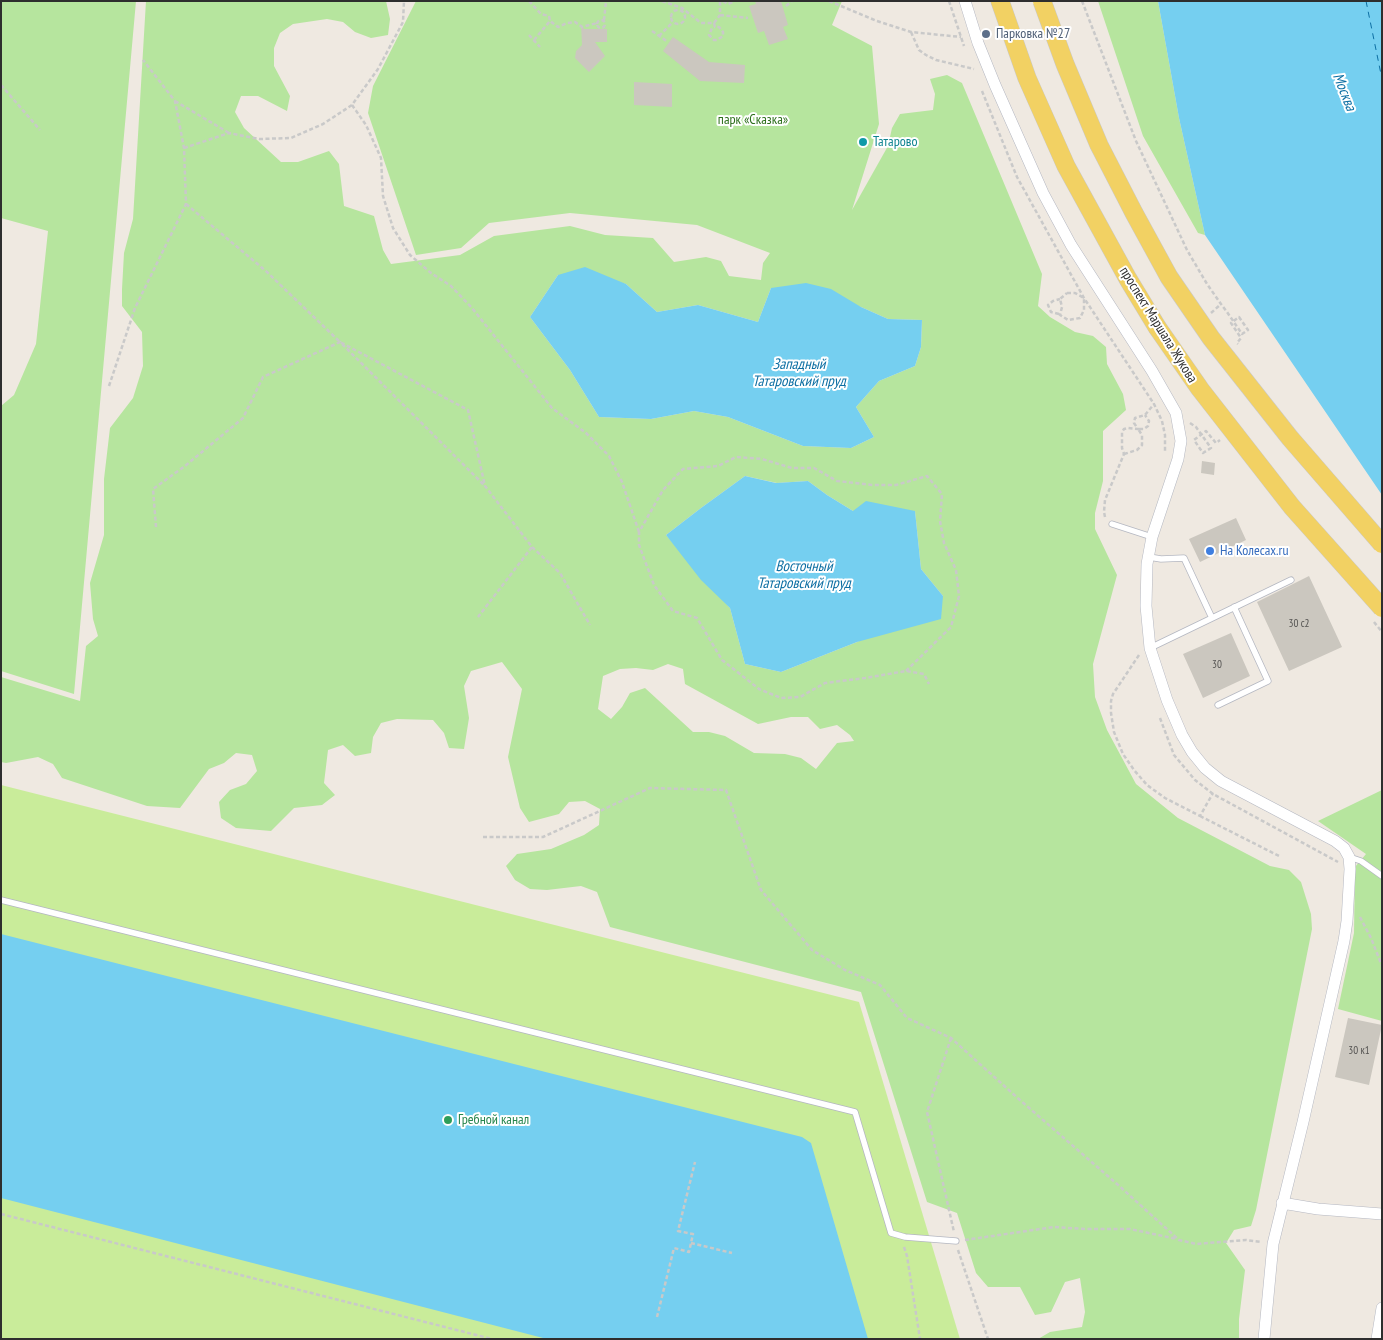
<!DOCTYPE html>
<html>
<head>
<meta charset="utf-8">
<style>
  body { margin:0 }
  #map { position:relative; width:1383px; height:1340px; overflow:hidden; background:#efe9e1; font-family:"PT Sans Narrow",sans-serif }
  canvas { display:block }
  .frame { position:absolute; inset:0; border:2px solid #2e2e2e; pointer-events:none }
</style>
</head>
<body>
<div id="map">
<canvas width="1383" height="1340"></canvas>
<div class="frame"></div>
</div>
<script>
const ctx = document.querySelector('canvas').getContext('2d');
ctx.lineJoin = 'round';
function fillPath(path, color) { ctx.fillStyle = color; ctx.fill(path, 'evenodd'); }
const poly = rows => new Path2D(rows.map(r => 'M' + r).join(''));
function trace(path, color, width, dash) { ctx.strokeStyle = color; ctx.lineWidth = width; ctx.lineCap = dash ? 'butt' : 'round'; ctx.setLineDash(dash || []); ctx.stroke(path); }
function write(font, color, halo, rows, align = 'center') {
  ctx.font = font + ' "PT Sans Narrow",sans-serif'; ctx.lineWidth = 4; ctx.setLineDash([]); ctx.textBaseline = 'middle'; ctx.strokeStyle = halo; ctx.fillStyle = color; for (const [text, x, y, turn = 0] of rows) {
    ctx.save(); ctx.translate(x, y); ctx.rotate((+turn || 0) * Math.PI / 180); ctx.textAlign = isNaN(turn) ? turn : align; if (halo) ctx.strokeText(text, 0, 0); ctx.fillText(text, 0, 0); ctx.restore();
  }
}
const green = poly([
  [1,1,136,1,74,694,1,671,1,406,14,395,36,344,48,231,1,218],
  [146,1,386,1,390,19,388,35,371,38,355,32,343,22,327,19,293,24,280,33,274,48,274,66,290,96,287,111,258,96,241,96,235,112,244,128,281,162,298,162,329,151,339,164,344,206,374,216,383,250,391,264,460,255,494,236,570,226,605,235,653,238,674,262,706,257,721,261,729,276,761,280,763,263,770,253,697,225,570,213,489,223,461,248,416,255,368,113,373,86,416,1,842,1,832,25,872,46,879,124,852,210,888,146,892,128,900,114,933,110,935,94,930,79,947,75,962,83,1042,274,1038,306,1050,317,1075,332,1093,336,1106,347,1107,364,1123,394,1126,410,1103,431,1103,481,1095,513,1095,529,1117,575,1093,664,1095,697,1107,730,1136,784,1178,818,1270,866,1289,870,1301,882,1311,914,1312,929,1256,1210,1251,1226,1234,1230,1226,1243,1245,1270,1239,1319,1239,1339,1038,1339,1050,1332,1082,1327,1085,1312,1080,1278,1065,1282,1051,1312,1035,1315,1020,1287,988,1287,976,1273,957,1213,927,1202,861,992,610,927,597,892,581,886,547,890,530,889,515,880,506,866,517,854,551,849,584,835,599,825,600,809,585,801,569,802,559,814,529,822,520,808,508,757,522,689,502,662,471,671,464,686,469,718,464,749,449,748,444,733,433,720,397,719,381,723,373,737,371,753,355,756,343,745,328,750,324,783,335,795,322,805,294,808,271,831,236,828,221,818,219,802,230,790,246,784,257,771,252,755,236,753,224,763,209,769,180,808,147,806,62,778,53,764,38,757,6,763,1,762,1,677,80,701,86,646,98,636,93,619,90,583,104,535,104,479,110,428,133,398,143,366,142,332,122,306,122,289,124,253,133,219],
  [558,275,626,284,657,312,698,305,758,322,771,288,861,307,888,319,922,320,921,347,915,366,879,381,856,407,874,437,851,448,803,446,728,417,694,411,651,419,599,417,570,370,530,317],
  [745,476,777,483,808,481,827,495,853,511,915,511,921,569,943,596,857,642,781,672,745,664,730,608,666,535,701,508],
  [668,664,683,669,685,684,758,724,791,717,808,717,820,729,837,725,850,735,854,741,837,743,816,769,801,758,785,754,754,753,725,736,709,732,693,732,645,688,630,693,622,707,611,719,598,709,603,676,620,669,636,668,653,670],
  [1098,1,1158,1,1179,118,1205,235,1198,233,1143,136],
  [1382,790,1382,1021,1338,1009,1354,933,1355,867,1366,854,1318,821]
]);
const pitch = poly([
  [1,785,859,1002,960,1339,1,1339]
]);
const water = poly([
  [1158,1,1382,1,1382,495,1205,235,1179,118],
  [585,267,626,284,657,312,698,305,758,322,771,288,806,283,831,289,861,307,888,319,922,320,921,347,915,366,879,381,856,407,874,437,851,448,803,446,728,417,694,411,651,419,599,417,570,370,530,317,558,275],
  [745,476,776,483,808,481,827,495,853,511,866,501,915,511,921,569,943,596,941,619,857,642,781,672,745,664,730,608,701,580,666,535,701,508],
  [1,934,802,1137,811,1143,868,1339,547,1339,1,1198]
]);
const ferry = poly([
  [1366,1,1382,79]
]);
const building = poly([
  [755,1,781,1,788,25,783,27,788,39,769,45,764,31,758,33,749,6,756,4],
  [581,24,584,29,607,29,607,42,595,42,605,56,589,72,575,58,576,51,582,45],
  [673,37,709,62,745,65,744,83,700,81,663,51],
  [634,82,672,84,672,107,634,105],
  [1202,461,1215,463,1214,475,1201,473],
  [1236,518,1246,540,1200,562,1189,539],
  [1309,576,1342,647,1289,671,1257,602],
  [1231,633,1250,676,1203,698,1183,654],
  [1348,1018,1382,1025,1369,1085,1335,1077]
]);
const path = poly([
  [529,1,541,14,549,16,550,21],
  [662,1,682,8,701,23,714,23,720,15,720,1],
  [723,1,728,4,735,1],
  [829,1,877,21,911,32,961,37],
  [949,1,964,46],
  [1082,1,1136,141,1187,250,1207,284,1221,304,1227,312,1242,334,1248,330,1239,317,1231,323,1241,338,1237,343,1238,344],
  [786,6,792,1],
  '671 17a7 7 0 1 1 14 0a7 7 0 1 1-14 0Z',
  [720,15,748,18],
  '597 24a4 4 0 1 1 8 0a4 4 0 1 1-8 0Z',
  [604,20,606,1],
  [714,23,715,27,719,27,723,32,723,36,717,40,714,40,709,35,712,28,715,27],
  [652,31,668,42],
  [911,32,919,50,926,55,936,60,974,69],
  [529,35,540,47],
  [659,36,673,22],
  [534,40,550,21,558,27,567,23,575,22,582,27,597,23],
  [1,85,40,130],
  [982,91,1017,177,1084,298,1154,404,1162,421,1165,435,1165,453],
  [175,101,229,133],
  [352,105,366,125,381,158,383,196,393,228,410,255,431,273,451,286,472,308,552,408,586,433,609,456,622,482,639,532],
  [184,148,229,133,259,139,291,138,323,124,352,105,378,69,403,22,404,1],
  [186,204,267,272,340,342,468,410,485,486,532,547,478,617],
  [1067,293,1075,293,1084,298,1084,310,1080,318,1068,320,1060,315,1062,307,1060,299,1067,293],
  [1211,313,1221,304],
  [1059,314,1051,312,1048,305,1053,301,1060,299],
  [109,386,135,308,186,204,184,148,175,101,143,60],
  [1190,423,1196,427,1211,448,1203,453,1194,440,1206,431,1216,443,1220,440],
  [1124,454,1137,450,1142,445,1142,435,1138,429,1144,429,1148,426,1149,421,1145,415],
  [1105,517,1104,512,1105,500,1124,454,1122,448,1122,432,1124,429,1128,428,1138,429,1134,423,1135,418,1145,415,1154,404],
  [156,527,153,489,185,466,243,418,263,377,340,342,484,485],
  [532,547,560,573,590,625],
  [1374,622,1382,632],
  [1139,655,1113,694,1111,701,1111,713,1114,732,1123,754,1134,770,1147,785,1165,798,1200,816,1213,793],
  [906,671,951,627,959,596,956,570,944,543,940,521,942,494,927,476,896,485,872,485,837,481,814,468,792,468,762,459,736,457,718,466,683,469,663,490,639,532,639,545,654,585,673,611,697,618,722,660,759,689,781,698,800,697,825,683,865,678,906,671,924,674,929,684],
  [1160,718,1174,755,1195,780,1213,794,1338,862],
  [1200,816,1279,856],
  [483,837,543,837,650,788,726,790,761,890,812,950,845,970,880,985,907,1018,951,1038,1021,1101,1117,1184,1179,1240,1196,1244,1246,1240,1261,1242],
  [1360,917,1371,938,1382,966],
  [951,1038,927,1112,954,1232],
  [1,1214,492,1339],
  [965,1240,1054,1227,1085,1229,1130,1229,1177,1239],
  [691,1243,732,1253],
  [904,1247,907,1256,920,1339],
  [958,1250,988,1339],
  [657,1317,674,1248,689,1252,693,1234,678,1231,695,1162]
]);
const lane = poly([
  [1112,524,1152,537],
  [1149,557,1161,559,1184,558,1212,618],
  [1150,648,1291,580],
  [1218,705,1268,681,1234,607],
  [1349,857,1361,861,1382,876],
  [1,900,855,1112,891,1233,905,1237,956,1241]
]);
const street = poly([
  [965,1,978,43,995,85,1043,193,1071,245,1152,371,1176,413,1181,441,1178,459,1152,537,1147,564,1146,606,1150,648,1167,700,1182,735,1192,752,1205,768,1221,781,1335,841,1344,848,1349,857,1350,869,1347,921,1344,941,1303,1122,1273,1244,1264,1339],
  [1282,1203,1318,1209,1382,1214],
  [1377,1339,1382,1308]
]);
const primary = poly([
  [1000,1,1027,78,1066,166,1128,279,1157,327]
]);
const primaryBridge = poly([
  [1042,1,1065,64,1099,145,1134,213,1169,277,1211,338,1290,438,1382,544],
  [1157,327,1200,389,1292,507,1382,608]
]);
const markers = [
  [986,34,5,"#5c6f8a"],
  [863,142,5,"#0f9aa8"],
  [1210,551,5,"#3f7fe0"],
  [448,1120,5,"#2e9e5b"]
];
const numberNames = [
  ["30 с2",1299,624],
  ["30",1217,665],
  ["30 к1",1359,1051]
];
const serviceNames = [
  ["Парковка №27",996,34]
];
const parkNames = [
  ["парк «Сказка»",753,120]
];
const cultureNames = [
  ["Татарово",873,142]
];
const streetNames = [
  ["проспект Маршала Жукова",1158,325,58]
];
const shopNames = [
  ["На Колесах.ru",1220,551]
];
const leisureNames = [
  ["Гребной канал",458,1120]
];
const waterNames = [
  ["Москва",1344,92,68],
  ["Западный",799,365],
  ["Татаровский пруд",799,382],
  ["Восточный",804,567],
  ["Татаровский пруд",804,584]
];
fillPath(green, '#b6e59e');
fillPath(pitch, '#c9ec9a');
fillPath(water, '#75cff0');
trace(ferry, '#0d6fa3', 1, [6, 5]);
fillPath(building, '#cbc7bf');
trace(lane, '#b4b7c1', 7);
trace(street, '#b4b7c1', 12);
trace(primary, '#c9c9c9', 19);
trace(path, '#c9c9c9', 2.5, [4, 2.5]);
trace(lane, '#fff', 5.5);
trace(street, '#fff', 11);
trace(primary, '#f2d163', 18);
trace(primaryBridge, '#c9c9c9', 19, []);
trace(primaryBridge, '#f2d163', 18);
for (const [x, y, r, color] of markers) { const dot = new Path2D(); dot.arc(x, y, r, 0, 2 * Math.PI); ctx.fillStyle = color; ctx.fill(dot); trace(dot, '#fff', 2); }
write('11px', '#555452', null, numberNames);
write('14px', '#4e5e75', '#fff', serviceNames, 'left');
write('14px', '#2c6e1b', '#fff', parkNames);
write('14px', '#0d838f', '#fff', cultureNames, 'left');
write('14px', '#2e2e2e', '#fff', streetNames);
write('14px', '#366cbe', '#fff', shopNames, 'left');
write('14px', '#27864d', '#fff', leisureNames, 'left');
write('italic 15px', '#0d6fa3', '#fff', waterNames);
</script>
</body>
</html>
